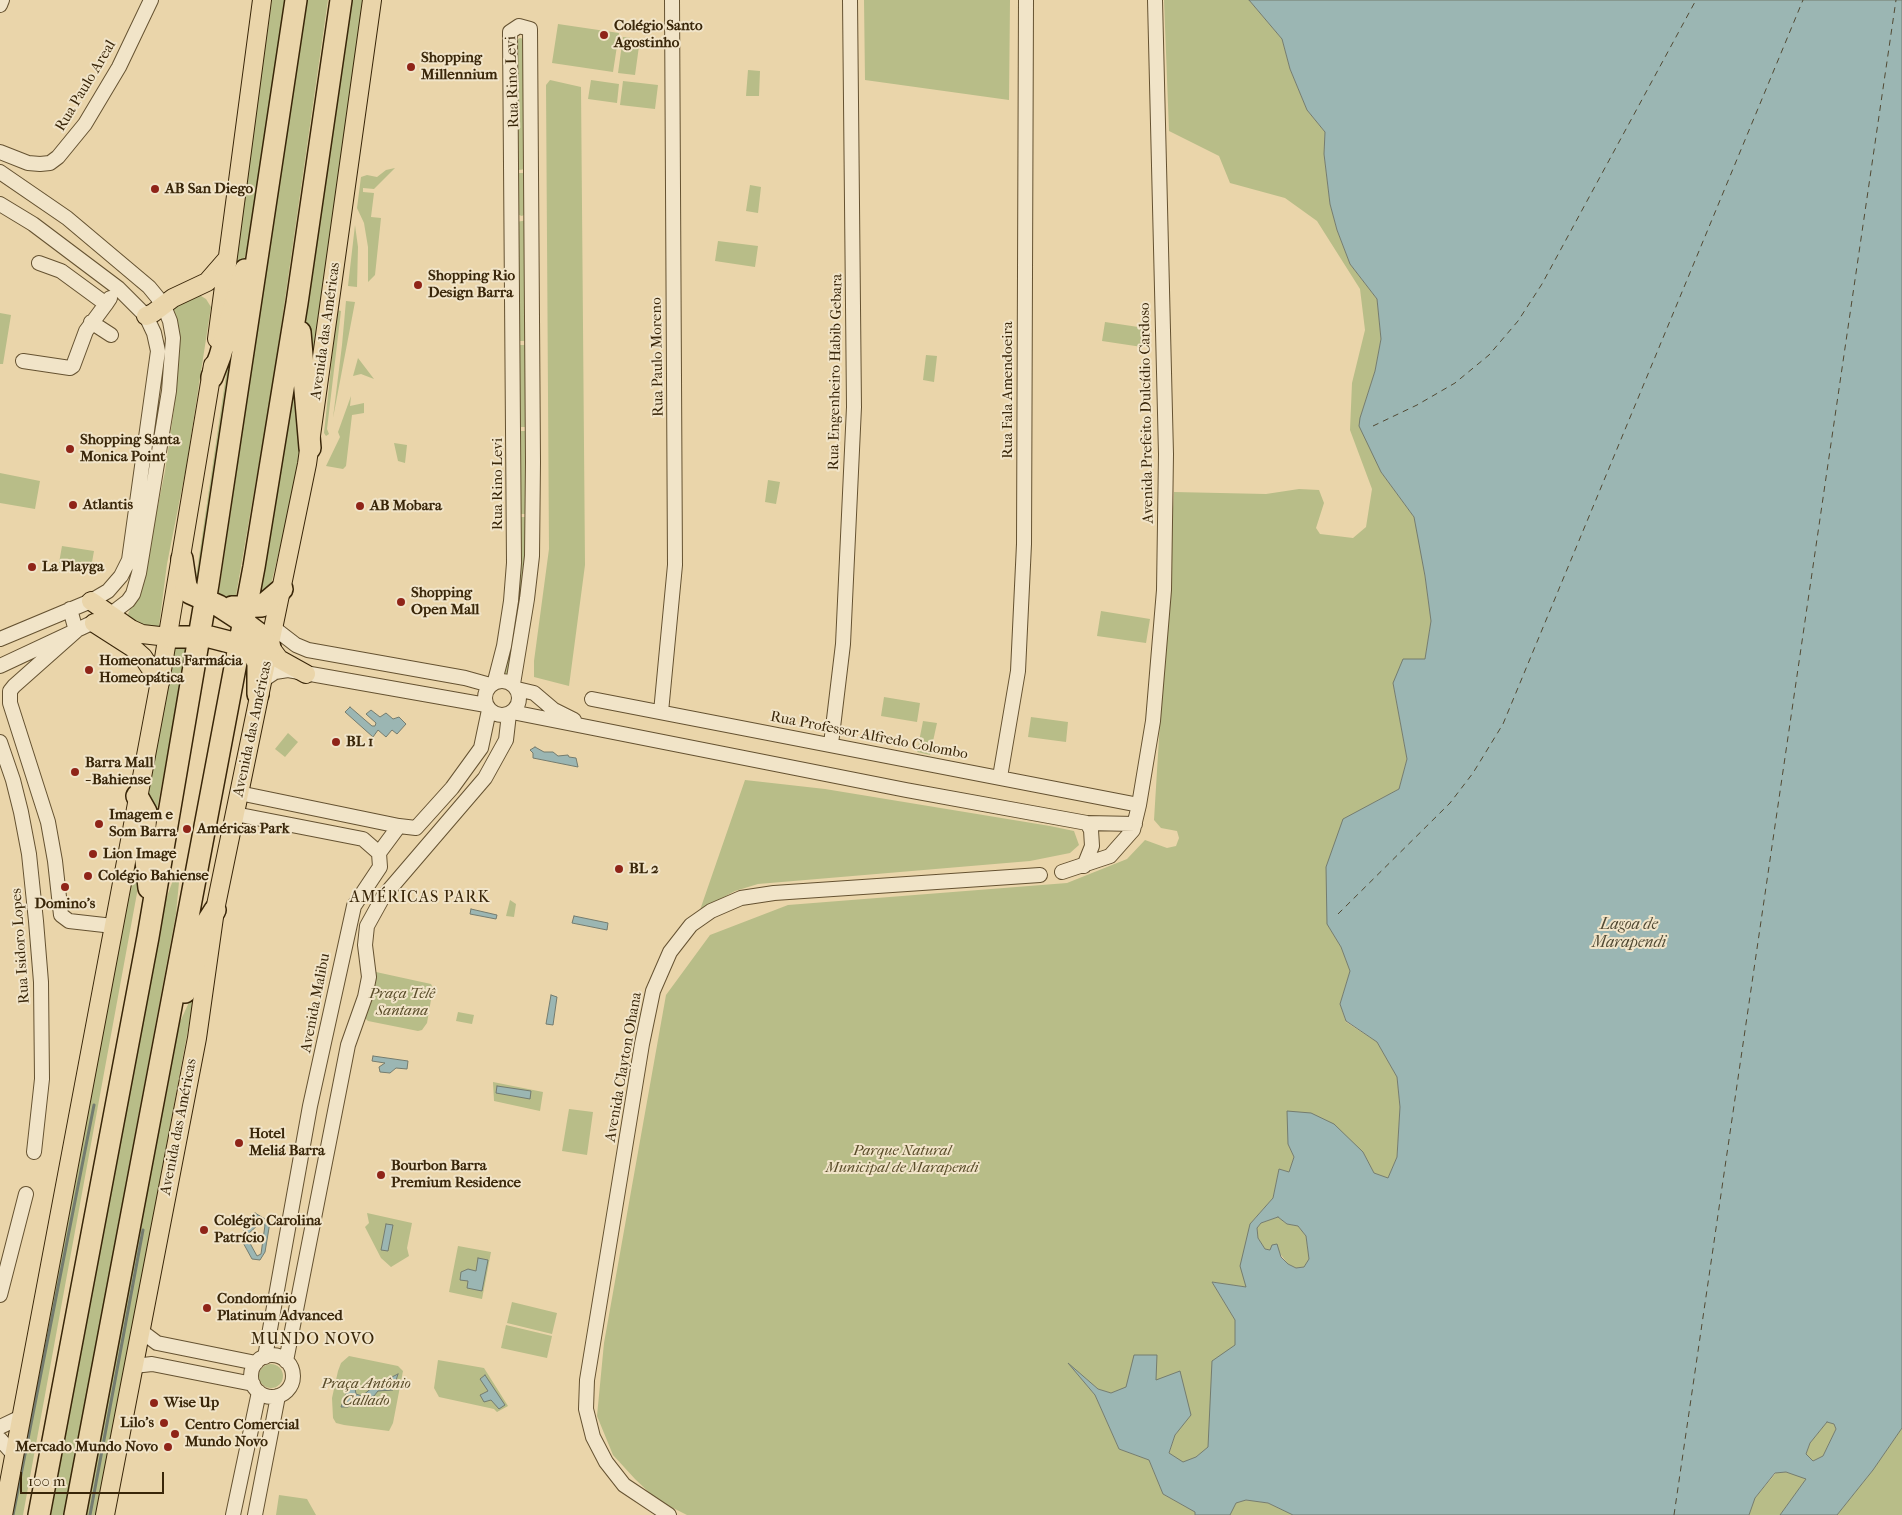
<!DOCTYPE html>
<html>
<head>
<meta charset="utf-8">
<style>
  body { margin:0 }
  #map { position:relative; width:1902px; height:1515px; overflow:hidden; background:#ead5aa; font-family:"IM FELL French Canon",serif }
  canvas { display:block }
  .scale { position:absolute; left:20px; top:1472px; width:144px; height:22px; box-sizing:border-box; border:2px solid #392609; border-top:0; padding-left:6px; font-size:15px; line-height:18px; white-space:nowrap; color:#392609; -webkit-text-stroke:4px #f1e4c8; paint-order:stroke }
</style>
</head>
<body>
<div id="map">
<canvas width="1902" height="1515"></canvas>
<div class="scale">100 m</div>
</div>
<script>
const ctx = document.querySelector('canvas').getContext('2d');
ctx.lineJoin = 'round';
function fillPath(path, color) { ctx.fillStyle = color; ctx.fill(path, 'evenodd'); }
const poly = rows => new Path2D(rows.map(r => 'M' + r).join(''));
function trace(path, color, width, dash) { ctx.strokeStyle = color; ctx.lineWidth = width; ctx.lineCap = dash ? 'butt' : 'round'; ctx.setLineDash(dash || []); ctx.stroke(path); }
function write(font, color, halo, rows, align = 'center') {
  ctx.font = font + ' "IM FELL French Canon",serif'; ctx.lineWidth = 4; ctx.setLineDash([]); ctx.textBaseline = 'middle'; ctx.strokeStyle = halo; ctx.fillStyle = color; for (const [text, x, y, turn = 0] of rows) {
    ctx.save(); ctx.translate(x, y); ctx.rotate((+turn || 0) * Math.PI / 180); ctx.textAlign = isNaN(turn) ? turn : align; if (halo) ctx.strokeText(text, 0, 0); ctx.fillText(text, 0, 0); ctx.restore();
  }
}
const green = poly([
  [272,0,291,0,249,243,227,315],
  [306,0,328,0,273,383,235,601,218,598],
  [343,0,363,0,332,220,312,405,303,325],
  [864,0,1010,0,1009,100,865,80],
  [1164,0,1249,0,1282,39,1290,69,1307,110,1325,132,1324,154,1330,204,1337,230,1350,264,1377,299,1381,339,1375,371,1361,415,1381,472,1414,517,1421,547,1431,621,1425,659,1393,683,1407,759,1399,789,1344,819,1329,927,1341,947,1350,971,1340,1004,1346,1022,1377,1042,1397,1077,1400,1107,1397,1157,1388,1178,1374,1173,1363,1152,1288,1144,1294,1157,1289,1172,1279,1169,1273,1198,1250,1224,1246,1287,1212,1282,1235,1320,1235,1345,1208,1448,1196,1457,1183,1463,1169,1454,1175,1435,1190,1415,1155,1380,1111,1393,1098,1389,1071,1366,1095,1395,1119,1449,1149,1460,1163,1494,1196,1512,1195,1515,687,1515,657,1500,635,1479,613,1455,597,1416,604,1343,666,995,710,935,788,905,1067,883,1127,859,1145,840,1167,848,1176,846,1179,838,1177,831,1161,828,1154,820,1174,492,1266,494,1299,489,1319,490,1324,503,1316,528,1320,534,1353,538,1366,527,1372,489,1350,430,1352,383,1365,330,1360,289,1317,221,1285,198,1230,183,1219,156,1169,131],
  [558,24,619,33,613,72,552,63],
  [623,37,640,39,635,75,618,73],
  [520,38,524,39,526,169,519,170,517,168,516,40],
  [748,70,760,71,759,96,746,96],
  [550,80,581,87,585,565,569,686,534,677,534,661,549,549,546,85],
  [591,80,619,84,617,103,588,99],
  [623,81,658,85,655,109,620,105],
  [395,168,374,189,363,188,363,192,374,193,371,217,381,218,375,275,368,282,368,247,364,223,357,208,361,177,367,175,377,177,386,170],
  [517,173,527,173,528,212,522,216,516,214],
  [750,185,761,187,758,213,746,211],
  [528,220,529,341,517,341,516,222],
  [355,225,358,247,357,287,348,286],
  [718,241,758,246,755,267,715,261],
  [196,293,206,299,211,307,186,468,167,564,159,626,151,631,132,624,128,614,143,579,165,471,174,409,179,356,180,335,173,309,176,302],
  [241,294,202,591,196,583,196,577,229,355],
  [346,301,355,302,333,418,342,345],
  [337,310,341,311,327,429,329,434,326,436,324,433],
  [0,313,11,315,3,364,0,364],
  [1105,322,1145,328,1142,347,1102,341],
  [517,345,528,345,529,427,518,427],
  [294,350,304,430,294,489,269,593,258,602],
  [926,355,937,356,934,382,923,380],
  [358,358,374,379,361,374,353,376],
  [351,396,350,406,364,403,364,413,352,415,346,466,343,469,326,466,340,437,338,432],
  [518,431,529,431,530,514,519,514],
  [394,443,407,445,405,463,398,461],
  [0,473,40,481,35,509,0,503],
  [768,480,780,482,776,504,765,502],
  [519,517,530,517,524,599,513,598],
  [62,546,94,551,91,568,59,563],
  [513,602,524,603,509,674,506,674,503,673],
  [1101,611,1150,619,1146,643,1097,636],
  [188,643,146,869,140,835,174,647],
  [884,697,920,703,917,722,881,716],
  [1031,717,1068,722,1066,742,1028,737],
  [923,721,937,723,930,755,917,752],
  [288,733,298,742,285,757,275,749],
  [745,780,825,789,1050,826,1074,831,1079,845,1070,853,1030,861,758,884,735,891,700,910],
  [132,845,138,883,137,893,23,1515,7,1515],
  [173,880,179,882,176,914,64,1515,51,1515,161,913],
  [510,900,516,904,514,917,506,916],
  [376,972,431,984,433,988,427,1023,422,1030,418,1031,368,1021,365,1018,374,994,373,973],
  [196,987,97,1515,84,1515,149,1166,166,1097,179,1024],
  [458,1012,474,1015,472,1024,456,1021],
  [493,1082,543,1092,540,1111,494,1101],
  [569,1109,593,1112,587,1155,562,1151],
  [367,1213,412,1223,407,1248,409,1256,391,1267,381,1258,365,1227,369,1223],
  [1278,1217,1287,1224,1298,1226,1306,1236,1309,1259,1305,1267,1296,1268,1288,1264,1278,1251,1265,1249,1258,1238,1257,1228,1261,1223],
  [458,1246,491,1252,482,1299,449,1292],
  [512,1302,557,1313,552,1334,507,1323],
  [506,1325,552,1336,547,1358,501,1348],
  [349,1356,398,1366,403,1371,393,1423,389,1431,344,1425,336,1423,333,1418,332,1398,338,1371,341,1363],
  [438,1360,484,1368,508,1406,497,1412,494,1409,439,1397,434,1388],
  '259 1376a12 12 0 1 1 24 0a12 12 0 1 1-24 0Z',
  [1827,1422,1834,1424,1836,1429,1823,1456,1813,1461,1806,1454,1810,1443],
  [1902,1428,1902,1515,1837,1515,1873,1470],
  [1786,1472,1807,1478,1780,1515,1749,1515,1755,1498,1776,1473],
  [279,1495,307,1499,316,1515,276,1515],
  [1246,1500,1268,1503,1293,1515,1230,1515,1231,1510,1236,1503]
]);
const water = poly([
  [1249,0,1902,0,1902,1428,1873,1470,1837,1515,1780,1515,1806,1479,1786,1472,1775,1473,1755,1498,1749,1515,1293,1515,1268,1503,1246,1500,1236,1503,1230,1515,1195,1515,1195,1512,1163,1494,1149,1460,1119,1449,1095,1395,1068,1363,1098,1389,1111,1393,1126,1387,1134,1355,1157,1355,1156,1380,1180,1371,1191,1415,1175,1435,1169,1453,1183,1462,1196,1457,1208,1447,1212,1361,1235,1345,1235,1320,1212,1282,1246,1287,1240,1266,1250,1224,1273,1198,1279,1169,1289,1172,1294,1157,1288,1144,1287,1111,1311,1113,1334,1124,1363,1152,1374,1173,1388,1178,1397,1157,1400,1107,1397,1077,1377,1042,1346,1021,1340,1004,1350,971,1341,947,1327,924,1326,867,1343,819,1399,789,1407,759,1393,683,1403,659,1425,659,1431,621,1425,576,1414,517,1381,472,1359,426,1360,418,1375,371,1381,339,1377,299,1350,264,1337,230,1330,204,1324,154,1325,132,1307,110,1290,69,1282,39,1249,0],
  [1278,1217,1287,1224,1298,1226,1306,1236,1309,1259,1304,1267,1296,1268,1288,1264,1281,1257,1277,1244,1272,1245,1270,1250,1265,1249,1258,1238,1257,1228,1261,1223,1278,1217],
  [1827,1422,1834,1424,1836,1429,1823,1456,1813,1461,1806,1454,1810,1443,1827,1422],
  [350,707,372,726,375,726,376,723,366,714,371,710,380,717,386,713,393,719,399,717,406,724,397,734,392,730,386,737,378,730,373,737,345,712,350,707],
  [535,747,544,752,553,752,558,756,568,755,569,757,576,758,578,767,533,758,533,753,530,750,535,747],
  [471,909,497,915,496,919,470,914,471,909],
  [574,916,608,923,607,930,572,923,574,916],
  [551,995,557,997,553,1025,546,1024,551,995],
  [373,1056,408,1061,407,1069,396,1068,390,1073,380,1072,379,1067,385,1063,372,1061,373,1056],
  [497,1086,531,1091,530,1099,496,1093,497,1086],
  [255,1213,270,1222,265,1252,260,1260,252,1259,241,1239,244,1230,249,1227,250,1218,255,1213],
  [260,1223,265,1225,261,1254,257,1256,246,1236,260,1223],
  [386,1224,393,1225,388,1251,381,1250,386,1224],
  [478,1258,488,1260,482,1291,467,1288,468,1281,460,1280,461,1272,468,1269,476,1271,478,1258],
  [398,1374,393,1390,378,1391,374,1396,359,1399,348,1407,341,1407,347,1391,348,1380,354,1383,356,1394,362,1396,373,1387,383,1385,386,1380,398,1374],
  [485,1375,505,1405,499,1409,491,1400,484,1402,480,1395,488,1391,480,1379,485,1375]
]);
const stream = poly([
  [13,1515,94,1105],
  [90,1515,143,1230]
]);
const ferry = poly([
  [1373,426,1417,405,1455,383,1489,355,1518,321,1542,284,1696,0],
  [1338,914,1450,803,1473,773,1503,724,1803,0],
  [1674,1515,1896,0]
]);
const minor = poly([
  [0,5,2,0],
  [0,152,28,163,40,164,50,163,58,157,85,124,119,67,151,0],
  [0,172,67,218,149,287,163,304,170,321,173,338,169,391,139,573,133,594,128,601,111,614,0,666],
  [0,204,33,224,118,288,146,316,154,333,158,351,129,560,121,576,108,591,91,601,0,639],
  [39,263,61,271,106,304,110,298],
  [91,322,111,335],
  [23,361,70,368,73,366,86,331,106,304],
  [70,609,76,631,14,686,10,691,10,703,48,822,55,861,61,915,69,921,113,926],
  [274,628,296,645,308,650,465,678,490,685],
  [263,680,275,672,288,670,486,705],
  '485 698a17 17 0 1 1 34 0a17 17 0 1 1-34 0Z',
  [495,681,504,646,511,601,514,563,510,32,519,26,530,29,533,462,532,556,527,599,513,684],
  [517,689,534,693,554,710,574,720],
  [592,699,1139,805],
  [512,712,906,790,1087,823,1135,824],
  [661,712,675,565,672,0],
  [0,742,13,780,21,812,29,854,36,921,41,982,42,1079,34,1152],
  [831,744,843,644,854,407,850,0],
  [1000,777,1018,671,1024,544,1026,0],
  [239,793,399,826],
  [235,814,363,839,379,853],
  [416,828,452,788,481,748,489,710],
  [1084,866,1092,846,1091,830,1087,823],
  [1062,872,1110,856,1133,830,1139,805,1153,721,1164,590,1166,454,1155,0],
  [0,1295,26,1194],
  [141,1331,157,1343,256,1363],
  '251 1376a21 21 0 1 1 42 0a21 21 0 1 1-42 0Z',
  [265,1357,310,1106,354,906,380,867,379,853,399,826,416,828],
  [286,1361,348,1045,365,997,369,977,365,945,367,926,383,897,485,778,506,740,509,714],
  [134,1366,152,1364,253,1384],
  [0,1427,21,1417],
  [0,1439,14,1455],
  [233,1515,259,1392],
  [255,1515,278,1396],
  [669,1515,624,1485,606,1462,593,1437,586,1409,587,1380,642,1044,653,991,670,952,691,925,711,911,741,898,774,893,1040,875]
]);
const major = poly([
  [146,316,153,313,173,298,207,282,227,259],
  [217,339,262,0],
  [91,601,131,629,142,634,168,637],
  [94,623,133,648,143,657,160,683],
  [270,647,279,659,306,674],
  [3,1515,161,676,213,365],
  [105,1515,197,1038,215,910,307,464,372,0]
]);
const highway = poly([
  [300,332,310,448],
  [212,377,220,356,245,270],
  [182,559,186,586,190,593,219,606,242,621,258,633,270,647],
  [232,607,262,606,282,589],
  [168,637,210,637,245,646,255,655,258,664,258,694],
  [137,796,146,812,144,842,149,888],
  [185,992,208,921,215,910],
  [39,1515,148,937,208,584,296,0],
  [75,1515,254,567,297,303,341,0]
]);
const markers = [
  [604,35,5,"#8f2418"],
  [411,67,5,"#8f2418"],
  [155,189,5,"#8f2418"],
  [418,285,5,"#8f2418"],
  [70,449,5,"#8f2418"],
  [73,505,5,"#8f2418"],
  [360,506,5,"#8f2418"],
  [32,567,5,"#8f2418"],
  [401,602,5,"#8f2418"],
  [89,670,5,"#8f2418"],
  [336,742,5,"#8f2418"],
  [75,772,5,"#8f2418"],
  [99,824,5,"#8f2418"],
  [187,829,5,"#8f2418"],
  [93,854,5,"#8f2418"],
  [619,869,5,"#8f2418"],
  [88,876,5,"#8f2418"],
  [65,887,5,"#8f2418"],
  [239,1143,5,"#8f2418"],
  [381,1175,5,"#8f2418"],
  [204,1230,5,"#8f2418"],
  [207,1308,5,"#8f2418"],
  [154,1403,5,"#8f2418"],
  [164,1423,5,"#8f2418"],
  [175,1434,5,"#8f2418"],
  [168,1447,5,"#8f2418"]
];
const poiNames = [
  ["Colégio Santo",614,26],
  ["Agostinho",614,43],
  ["Shopping",421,58],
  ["Millennium",421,75],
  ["AB San Diego",165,189],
  ["Shopping Rio",428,276],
  ["Design Barra",428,293],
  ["Shopping Santa",80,440],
  ["Monica Point",80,457],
  ["Atlantis",83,505],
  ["AB Mobara",370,506],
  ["La Playga",42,567],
  ["Shopping",411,593],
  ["Open Mall",411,610],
  ["Homeonatus Farmácia",99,661],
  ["Homeopática",99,678],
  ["BL 1",346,742],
  ["Barra Mall",85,763],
  ["- Bahiense",85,780],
  ["Imagem e",109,815],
  ["Som Barra",109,832],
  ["Américas Park",197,829],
  ["Lion Image",103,854],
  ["BL 2",629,869],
  ["Colégio Bahiense",98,876],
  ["Domino's",65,904,"center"],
  ["Hotel",249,1134],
  ["Meliá Barra",249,1151],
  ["Bourbon Barra",391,1166],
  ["Premium Residence",391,1183],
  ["Colégio Carolina",214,1221],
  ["Patrício",214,1238],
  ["Condomínio",217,1299],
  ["Platinum Advanced",217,1316],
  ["Wise Up",164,1403],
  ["Lilo's",154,1423,"right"],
  ["Centro Comercial",185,1425],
  ["Mundo Novo",185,1442],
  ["Mercado Mundo Novo",158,1447,"right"]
];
const streetNames = [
  ["Rua Rino Levi",513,82,-92],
  ["Rua Paulo Areal",86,86,-59],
  ["Avenida das Américas",326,331,-82],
  ["Rua Paulo Moreno",658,357,-91],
  ["Rua Engenheiro Habib Gebara",836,372,-89],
  ["Rua Fala Amendoeira",1008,390,-90],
  ["Avenida Prefeito Dulcídio Cardoso",1147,413,-91],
  ["Rua Rino Levi",498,484,-90],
  ["Avenida das Américas",253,729,-78],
  ["Rua Professor Alfredo Colombo",869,736,11],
  ["Rua Isidoro Lopes",21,946,-94],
  ["Avenida Malibu",316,1003,-79],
  ["Avenida Clayton Ohana",624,1067,-80],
  ["Avenida das Américas",179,1127,-79]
];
const parkNames = [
  ["Praça Telê",402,994],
  ["Santana",402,1011],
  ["Parque Natural",902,1151],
  ["Municipal de Marapendi",902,1168],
  ["Praça Antônio",366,1384],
  ["Callado",366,1401]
];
const neighbourhoodNames = [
  ["AMÉRICAS PARK",420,898],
  ["MUNDO NOVO",313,1340]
];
const waterNames = [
  ["Lagoa de",1629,925],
  ["Marapendi",1629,943]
];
fillPath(green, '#b8bd88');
fillPath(water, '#9bb6b3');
trace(water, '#747c6f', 1);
trace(stream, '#747c6f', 3);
trace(ferry, '#524a34', 1, [6, 5]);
trace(minor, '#655231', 16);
trace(major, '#392609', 20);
trace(highway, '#392609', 24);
trace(minor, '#f1e4c8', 14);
trace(major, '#ead5aa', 18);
trace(highway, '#ead5aa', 21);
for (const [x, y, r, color] of markers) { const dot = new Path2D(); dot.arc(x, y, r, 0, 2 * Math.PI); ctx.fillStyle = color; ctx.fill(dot); trace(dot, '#f1e4c8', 2); }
write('bold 15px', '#392609', '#f1e4c8', poiNames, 'left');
write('15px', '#392609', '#f1e4c8', streetNames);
write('italic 15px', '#594c29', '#f1e4c8', parkNames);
ctx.letterSpacing = '1px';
write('16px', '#392609', '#f1e4c8', neighbourhoodNames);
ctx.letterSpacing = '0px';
write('italic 16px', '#524a34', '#f1e4c8', waterNames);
</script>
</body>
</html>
